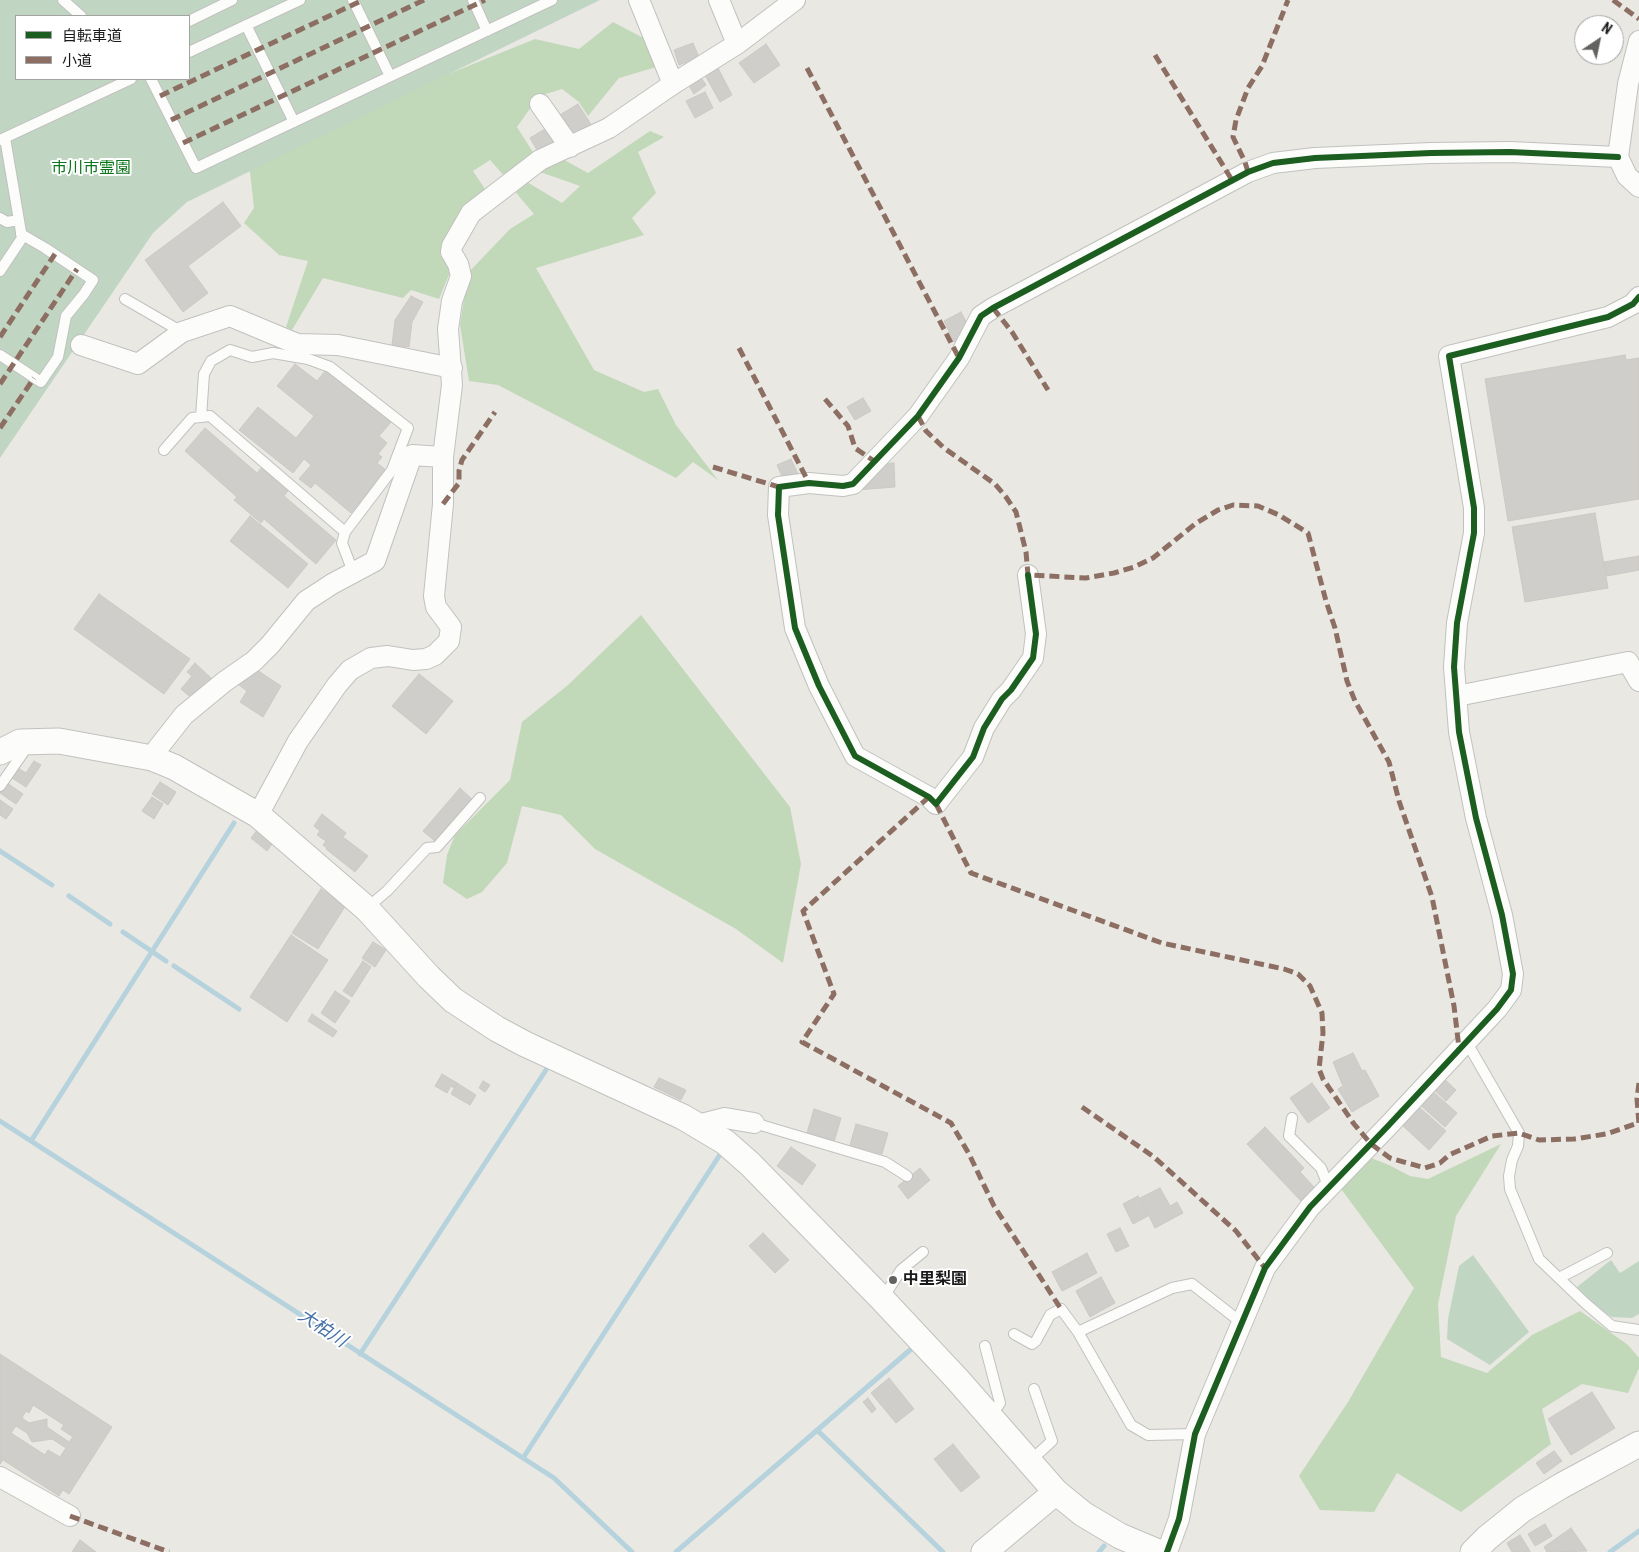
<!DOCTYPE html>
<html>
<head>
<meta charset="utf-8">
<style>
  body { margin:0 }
  #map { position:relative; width:1639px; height:1552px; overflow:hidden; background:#e9e8e3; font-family:"Roboto Condensed","Noto Sans JP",sans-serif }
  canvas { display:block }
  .legend { position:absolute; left:15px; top:15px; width:175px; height:65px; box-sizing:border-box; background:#fff; border:1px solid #a3a3a3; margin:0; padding:6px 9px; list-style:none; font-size:15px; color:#1a1a1a }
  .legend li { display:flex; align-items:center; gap:10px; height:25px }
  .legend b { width:25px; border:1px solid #a3a3a3 }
  .north { position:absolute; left:1574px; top:15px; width:50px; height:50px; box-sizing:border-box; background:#fff; border:1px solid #a3a3a3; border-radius:50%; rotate:34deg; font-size:14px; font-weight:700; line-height:20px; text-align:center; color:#1a1a1a }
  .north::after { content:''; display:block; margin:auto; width:18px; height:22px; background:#626260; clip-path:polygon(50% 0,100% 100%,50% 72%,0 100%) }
</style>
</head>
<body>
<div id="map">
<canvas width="1639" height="1552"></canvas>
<ul class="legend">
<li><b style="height:6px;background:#1b5e20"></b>自転車道</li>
<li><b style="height:6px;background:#8d6e63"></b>小道</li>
</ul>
<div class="north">N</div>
</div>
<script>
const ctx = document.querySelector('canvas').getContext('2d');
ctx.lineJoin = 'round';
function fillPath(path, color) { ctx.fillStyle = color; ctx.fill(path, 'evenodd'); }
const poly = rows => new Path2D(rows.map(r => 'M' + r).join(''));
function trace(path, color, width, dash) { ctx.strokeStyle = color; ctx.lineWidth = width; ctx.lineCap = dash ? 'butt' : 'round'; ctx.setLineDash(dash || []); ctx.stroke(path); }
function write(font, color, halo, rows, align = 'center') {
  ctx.font = font + ' "Roboto Condensed","Noto Sans JP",sans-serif'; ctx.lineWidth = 4; ctx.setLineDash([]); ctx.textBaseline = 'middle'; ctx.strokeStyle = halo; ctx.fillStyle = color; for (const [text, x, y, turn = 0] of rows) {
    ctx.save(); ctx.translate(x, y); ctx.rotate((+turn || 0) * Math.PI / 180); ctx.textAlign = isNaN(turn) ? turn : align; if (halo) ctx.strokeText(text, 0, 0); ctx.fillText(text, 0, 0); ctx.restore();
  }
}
const forest = poly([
  [613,22,651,42,660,66,619,78,588,116,579,102,562,89,539,96,517,127,536,157,506,178,490,160,473,171,487,192,470,202,440,255,453,265,439,299,411,290,403,298,323,278,292,330,286,327,308,261,279,255,244,223,254,208,249,163,426,83,535,39,579,49],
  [650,131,664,137,638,152,656,193,632,218,644,235,536,268,594,370,644,392,658,389,676,425,718,480,693,462,676,478,498,385,469,381,460,325,468,273,510,229,534,214,512,188,522,179,562,203,580,186,540,172,559,157,588,173],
  [641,615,790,807,801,864,783,963,736,929,595,849,561,815,522,806,507,863,482,892,467,899,443,883,447,855,455,835,510,780,522,722,568,685],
  [1501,1144,1456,1216,1438,1304,1441,1357,1487,1373,1532,1335,1580,1311,1628,1345,1639,1358,1639,1368,1628,1393,1582,1384,1542,1409,1551,1444,1461,1512,1397,1473,1374,1512,1320,1510,1299,1476,1348,1402,1414,1288,1339,1186,1371,1158,1389,1165,1410,1176,1428,1179]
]);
const cemetery = poly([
  [0,0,600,0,187,202,153,233,0,458],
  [16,16,189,16,189,79,16,79],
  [1473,1255,1529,1332,1490,1365,1447,1339,1448,1319,1459,1266],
  [1611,1260,1620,1273,1639,1261,1639,1314,1632,1318,1612,1317,1596,1307,1577,1287]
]);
const stream = poly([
  [0,851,52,885],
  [69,896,110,924],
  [123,932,166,961],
  [174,966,239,1009],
  [0,1121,554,1478,632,1552],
  [31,1141,234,823],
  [360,1354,546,1070],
  [817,1430,943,1552],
  [523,1458,721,1153],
  [676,1552,910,1350],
  [1099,1552,1104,1546],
  [1610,1552,1639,1531]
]);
const building = poly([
  [693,43,699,57,679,65,674,50,693,43],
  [766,44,780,65,754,83,739,63,766,44],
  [718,68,732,95,720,102,705,75,718,68],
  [700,76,706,85,694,94,688,84,700,76],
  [705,92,713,108,695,118,686,101,705,92],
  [578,104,592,126,571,138,558,116,578,104],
  [550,126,560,143,540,155,530,138,550,126],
  [223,202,241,226,188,266,208,293,183,312,145,260,223,202],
  [411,296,423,302,412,322,409,347,392,345,395,320,411,296],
  [961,312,969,327,960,331,963,337,954,342,944,321,961,312],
  [1625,355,1626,360,1639,358,1639,499,1508,521,1485,379,1625,355],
  [295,364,317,381,325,371,334,378,337,375,392,421,379,436,387,443,378,454,382,457,377,463,386,470,351,513,315,483,311,488,299,479,311,465,304,459,293,473,239,430,258,407,296,438,314,416,277,386,295,364],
  [863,398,871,411,855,420,847,407,863,398],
  [205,428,257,473,263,466,290,488,284,496,336,540,316,564,264,519,261,523,234,500,237,497,185,451,205,428],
  [791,459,798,474,784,481,777,465,791,459],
  [894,463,895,487,857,490,868,473,879,472,878,464,894,463],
  [1595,513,1608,588,1525,602,1512,527,1595,513],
  [250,516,308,564,288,588,230,541,250,516],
  [1639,556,1639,570,1607,576,1604,562,1639,556],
  [99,594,190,659,164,694,74,629,99,594],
  [195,663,212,679,194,700,181,689,192,676,187,672,195,663],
  [254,668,281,686,263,717,240,702,247,691,235,682,254,668],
  [419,674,453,701,426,734,392,706,419,674],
  [34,761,41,765,26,787,12,778,18,768,26,773,34,761],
  [160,782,176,792,168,805,152,794,160,782],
  [7,783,23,794,16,804,0,793,7,783],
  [460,788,473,800,436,842,423,831,460,788],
  [152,797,163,804,154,819,142,811,152,797],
  [0,800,13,809,6,819,0,815,0,800],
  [322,814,346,833,343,837,368,856,355,872,326,849,327,848,323,845,326,841,317,835,320,831,314,826,322,814],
  [258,829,274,841,267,851,251,838,258,829],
  [321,889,346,905,318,949,292,933,321,889],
  [291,935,328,960,287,1022,250,997,291,935],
  [373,942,386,950,375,967,362,958,373,942],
  [363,961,371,967,352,997,343,991,363,961],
  [335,991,350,1001,335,1023,321,1013,335,991],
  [312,1014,337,1031,333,1037,308,1021,312,1014],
  [1353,1053,1362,1071,1365,1070,1379,1096,1352,1112,1338,1089,1343,1086,1333,1062,1353,1053],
  [442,1074,457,1083,454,1088,451,1086,447,1093,435,1086,442,1074],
  [1442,1077,1456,1090,1446,1101,1432,1088,1442,1077],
  [659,1078,686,1090,681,1100,654,1087,659,1078],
  [483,1081,490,1085,485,1092,479,1088,483,1081],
  [457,1083,476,1095,470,1105,451,1094,457,1083],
  [1312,1083,1330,1108,1308,1123,1290,1098,1312,1083],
  [1430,1089,1457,1113,1445,1127,1418,1103,1430,1089],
  [1419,1107,1446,1131,1429,1150,1402,1125,1419,1107],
  [814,1109,841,1118,834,1142,807,1133,814,1109],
  [856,1124,888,1133,882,1154,850,1145,856,1124],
  [1265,1127,1304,1168,1300,1172,1315,1188,1301,1201,1247,1144,1265,1127],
  [791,1147,816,1165,802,1185,777,1166,791,1147],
  [920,1168,930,1180,908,1199,898,1186,920,1168],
  [1160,1188,1170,1206,1177,1202,1183,1213,1155,1228,1140,1198,1160,1188],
  [1138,1196,1148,1216,1133,1224,1123,1204,1138,1196],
  [1120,1228,1129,1246,1116,1252,1107,1234,1120,1228],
  [763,1233,789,1260,775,1273,749,1246,763,1233],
  [1087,1253,1097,1273,1062,1291,1052,1272,1087,1253],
  [1101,1277,1115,1303,1090,1317,1076,1291,1101,1277],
  [0,1354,112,1427,69,1494,63,1490,59,1496,3,1460,0,1464,0,1354],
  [33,1405,64,1425,61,1429,73,1437,69,1442,47,1427,47,1419,29,1423,22,1418,26,1411,29,1413,33,1405],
  [16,1426,27,1433,32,1442,52,1439,66,1448,60,1457,48,1450,45,1455,11,1433,16,1426],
  [889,1378,914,1409,896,1423,871,1393,889,1378],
  [1592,1392,1615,1428,1571,1455,1548,1419,1592,1392],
  [868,1398,876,1409,872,1413,863,1402,868,1398],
  [953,1444,980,1477,961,1492,934,1459,953,1444],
  [1554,1451,1562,1461,1544,1474,1536,1463,1554,1451],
  [1545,1524,1552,1536,1535,1546,1528,1534,1545,1524],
  [1571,1528,1587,1551,1547,1552,1544,1547,1571,1528],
  [1520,1535,1530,1551,1530,1552,1512,1552,1507,1543,1520,1535],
  [80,1540,96,1552,72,1552,80,1540]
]);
const service = poly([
  [63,0,81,16],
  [353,0,390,76],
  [473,0,487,31],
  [189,21,232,0],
  [246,25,294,122],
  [189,52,300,0],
  [151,79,196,168,552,0],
  [0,140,131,79],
  [0,218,7,222,19,220],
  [0,271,22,238,5,138],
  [125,299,182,332],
  [0,355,41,382,58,357,66,316,84,294,93,280,45,248,21,234],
  [164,450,192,418,210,416,345,532,392,470,408,428,330,367,308,359,273,353,252,357,230,350,211,361,204,374,201,417],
  [345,532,342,543,353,572],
  [0,786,25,750,21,743],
  [367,908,387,891,427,848,437,847,480,798],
  [1466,1041,1519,1133,1518,1146,1512,1160,1509,1176,1510,1189,1539,1259,1585,1303,1612,1326,1639,1330],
  [1292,1118,1289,1136,1321,1168,1329,1188],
  [754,1123,885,1162,907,1176],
  [1559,1278,1607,1253],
  [883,1298,901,1270,923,1252],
  [1078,1332,1172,1288,1192,1284,1242,1323],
  [1014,1334,1032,1344,1036,1341,1050,1315,1061,1309,1078,1332,1131,1425,1148,1435,1195,1434],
  [985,1346,1000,1403,991,1416],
  [1030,1461,1052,1441,1034,1389]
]);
const minor = poly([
  [639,0,673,84],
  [719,0,737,44],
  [1639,41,1628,84,1618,157,1627,176,1639,187],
  [540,104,570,147],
  [81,345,138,364,182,332,230,316,297,344,338,345,452,368],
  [1028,575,1036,634,1033,658,1011,690,1002,699,984,728,973,757,936,804,929,797,855,756,819,686,795,628,778,515,779,487,809,483,843,486,853,484,918,416,959,358,981,316,993,308,1248,172,1273,163,1315,158,1431,153,1510,152,1618,157],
  [1457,696,1628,662,1639,681],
  [152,758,158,748,184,715,224,682,254,661,270,645,306,601,332,584,375,561,412,455,443,457,452,385,448,329,452,301,461,276,458,264,451,252,452,246,471,213,540,160,609,128,673,84,737,44,795,0],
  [258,815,298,741,337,685,350,670,371,658,388,656,413,660,426,659,435,655,449,641,451,627,436,607,434,596,443,504,443,457],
  [698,1125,725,1118,754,1123],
  [0,1477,70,1516],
  [1167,1552,1179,1519,1195,1434,1265,1268,1310,1207,1388,1126,1497,1009,1511,990,1513,974,1502,915,1476,818,1459,732,1454,667,1457,623,1474,533,1474,508,1449,356,1608,317,1633,304,1639,297]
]);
const tertiary = poly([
  [0,752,20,742,59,741,152,758,174,767,258,815,367,909,429,977,453,1000,497,1029,525,1044,683,1117,725,1142,750,1164,882,1299,957,1379,1056,1492,1083,1514,1120,1536,1158,1552],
  [984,1552,1056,1492],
  [1473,1552,1487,1538,1523,1509,1561,1486,1639,1444]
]);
const quiet = poly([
  [1613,0,1639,19],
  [1155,55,1232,180],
  [807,68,959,358],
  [160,96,363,0],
  [171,120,424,0],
  [183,143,485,0],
  [1248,172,1245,162,1233,137,1236,120,1248,88,1262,66,1288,0],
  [993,308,1012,332,1048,390],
  [0,337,55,254],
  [739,348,809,483],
  [0,384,77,269],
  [825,399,848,426,855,448,874,461],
  [918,416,926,431,944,448,995,484,1006,497,1016,512,1026,552,1028,575,1086,578,1114,573,1134,567,1153,558,1195,524,1218,510,1233,505,1258,506,1279,515,1308,533,1326,601,1335,628,1347,681,1355,701,1389,762,1399,801,1432,897,1454,1006,1459,1048],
  [0,428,34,378],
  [713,467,779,487],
  [443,504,459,483,459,471,462,460,495,412],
  [929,797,803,911,834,994,802,1042,951,1123,969,1154,994,1206,1061,1309],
  [936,804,971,873,1162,943,1284,969,1298,974,1310,986,1322,1013,1323,1033,1319,1069,1323,1079,1354,1124,1371,1144,1390,1158,1425,1168,1440,1163,1449,1155,1492,1136,1519,1133,1539,1140,1574,1139,1606,1134,1638,1123],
  [1639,1083,1637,1099,1639,1124],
  [1082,1107,1154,1157,1236,1231,1265,1268],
  [70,1516,169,1552]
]);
const cycleway = poly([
  [1028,575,1036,634,1033,658,1011,690,1002,699,984,728,973,757,936,804,929,797,855,756,819,686,795,628,778,515,779,487,809,483,843,486,853,484,918,416,959,358,981,316,993,308,1248,172,1273,163,1315,158,1431,153,1510,152,1618,157],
  [1167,1552,1179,1519,1195,1434,1265,1268,1310,1207,1388,1126,1497,1009,1511,990,1513,974,1502,915,1476,818,1459,732,1454,667,1457,623,1474,533,1474,508,1449,356,1608,317,1633,304,1639,297]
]);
const markers = [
  [893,1280,5,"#626260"]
];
const parkNames = [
  ["市川市霊園",91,169]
];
const poiNames = [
  ["中里梨園",903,1280]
];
const waterNames = [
  ["大柏川",322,1329,33]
];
fillPath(forest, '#c1d9b8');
fillPath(cemetery, '#c1d5c3');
trace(stream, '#b5d2dd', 5);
fillPath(building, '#cfceca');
trace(building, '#ccc9c4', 1);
trace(service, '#c1c1bf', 12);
trace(minor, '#c1c1bf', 22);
trace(tertiary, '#c1c1bf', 27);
trace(service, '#fcfcfb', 10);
trace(minor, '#fcfcfb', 20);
trace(tertiary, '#fcfcfb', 25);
trace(quiet, '#8d6e63', 5, [10, 5]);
trace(cycleway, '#1b5e20', 6);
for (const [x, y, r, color] of markers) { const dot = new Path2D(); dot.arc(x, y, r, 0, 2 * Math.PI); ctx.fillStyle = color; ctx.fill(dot); trace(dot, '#fff', 2); }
write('16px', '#0b761b', '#fff', parkNames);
write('bold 16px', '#1a1a1a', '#fff', poiNames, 'left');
write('italic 18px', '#4872a8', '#fff', waterNames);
</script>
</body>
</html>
